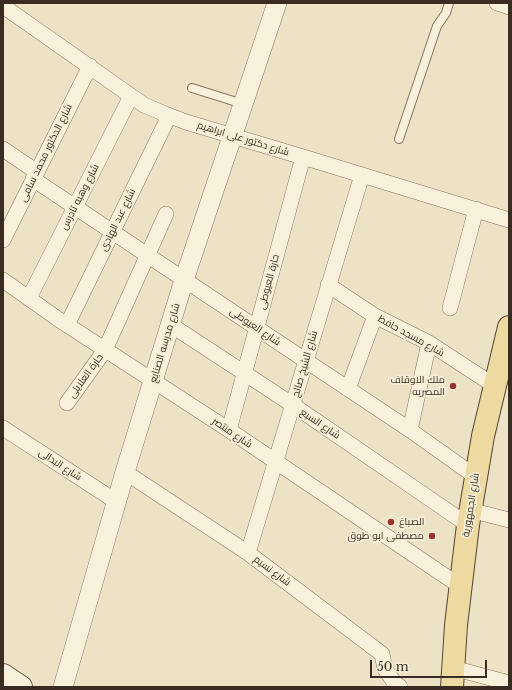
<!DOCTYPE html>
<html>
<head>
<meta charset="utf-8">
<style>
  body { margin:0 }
  #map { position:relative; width:512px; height:690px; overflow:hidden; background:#ece3c7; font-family:"Libre Baskerville",serif }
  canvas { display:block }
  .frame { position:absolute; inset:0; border:4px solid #382d20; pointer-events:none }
  .scale { position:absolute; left:370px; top:660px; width:117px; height:18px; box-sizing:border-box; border:2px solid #382d20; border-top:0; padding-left:5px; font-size:12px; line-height:14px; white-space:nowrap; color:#382d20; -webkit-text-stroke:3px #f4edd6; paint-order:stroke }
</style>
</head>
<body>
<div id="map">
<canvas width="512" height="690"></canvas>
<div class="frame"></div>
<div class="scale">50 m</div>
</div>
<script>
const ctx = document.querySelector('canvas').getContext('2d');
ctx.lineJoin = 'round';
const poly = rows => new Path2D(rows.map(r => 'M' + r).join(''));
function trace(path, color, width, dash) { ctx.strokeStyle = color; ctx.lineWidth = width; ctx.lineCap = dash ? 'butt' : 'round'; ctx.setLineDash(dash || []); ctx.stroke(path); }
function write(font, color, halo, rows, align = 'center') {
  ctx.font = font + ' "Libre Baskerville",Cairo,serif'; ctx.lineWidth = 3.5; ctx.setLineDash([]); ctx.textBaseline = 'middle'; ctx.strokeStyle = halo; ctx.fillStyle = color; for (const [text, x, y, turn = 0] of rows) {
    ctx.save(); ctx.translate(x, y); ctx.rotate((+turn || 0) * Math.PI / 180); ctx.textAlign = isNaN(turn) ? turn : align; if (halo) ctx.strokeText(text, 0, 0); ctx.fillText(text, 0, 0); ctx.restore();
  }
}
const service = poly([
  [192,88,243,104],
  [399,139,437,26,446,13,449,3]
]);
const minor = poly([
  [497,3,509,7],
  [3,6,144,105,165,114,186,122,303,157,509,220],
  [3,149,37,172],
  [33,179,410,430,476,477],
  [3,240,90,66],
  [3,280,58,319,229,430,460,586],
  [328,285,375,316,429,343,495,386],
  [29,298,131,96],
  [450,308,476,209],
  [67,325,169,116],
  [171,325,293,405,468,525],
  [348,389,375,316],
  [67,403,105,350,166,214],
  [3,428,117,502],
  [229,430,303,157],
  [410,430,429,343],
  [125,472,248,553,382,654,385,669,394,682,400,687],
  [470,510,509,520],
  [248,553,362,175],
  [453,668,509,683]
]);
const tertiary = poly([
  [63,687,125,472,184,280,277,3]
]);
const secondary = poly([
  [3,675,21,687]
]);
const primary = poly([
  [452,687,456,625,468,525,483,436,509,327]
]);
const markers = [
  [453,386,4,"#923630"],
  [391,522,4,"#923630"],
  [432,536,4,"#923630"]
];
const streetNames = [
  ["شارع دكتور على ابراهيم",243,139,17],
  ["شارع الدكتور محمد سامى",46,153,-64],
  ["شارع وهبه تادرس",80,197,-63],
  ["شارع عبد الهادى",118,220,-64],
  ["حارة العيوطى",269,282,-75],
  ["شارع العيوطى",255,327,34],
  ["شارع مسجد حافظ",411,336,29],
  ["شارع مدرسه الصنايع",165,343,-73],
  ["شارع الشيخ صالح",305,364,-74],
  ["حارة العلايلى",86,376,-54],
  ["شارع السبع",320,424,34],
  ["شارع منتصر",232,433,34],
  ["شارع البدالى",60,465,33],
  ["شارع الجمهورية",471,505,-81],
  ["شارع نسيم",272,571,37]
];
const poiNames = [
  ["ملك الاوقاف",445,380],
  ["المصريه",445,392],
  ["الصباغ",399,522,"left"],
  ["مصطفى ابو طوق",424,536]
];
trace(service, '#87765d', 10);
trace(minor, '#87765d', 16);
trace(tertiary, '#87765d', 20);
trace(secondary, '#695740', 24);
trace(primary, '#554431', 24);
trace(service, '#f7f0da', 8);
trace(minor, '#f7f0da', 15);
trace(tertiary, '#f7f0da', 19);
trace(secondary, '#f7f0da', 22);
trace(primary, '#eddaa1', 22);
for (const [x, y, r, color] of markers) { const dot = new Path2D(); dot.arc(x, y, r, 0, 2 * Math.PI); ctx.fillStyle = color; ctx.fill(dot); trace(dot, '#f4edd6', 1.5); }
write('10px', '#382d20', '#f4edd6', streetNames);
write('10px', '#382d20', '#f4edd6', poiNames, 'right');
</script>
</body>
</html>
